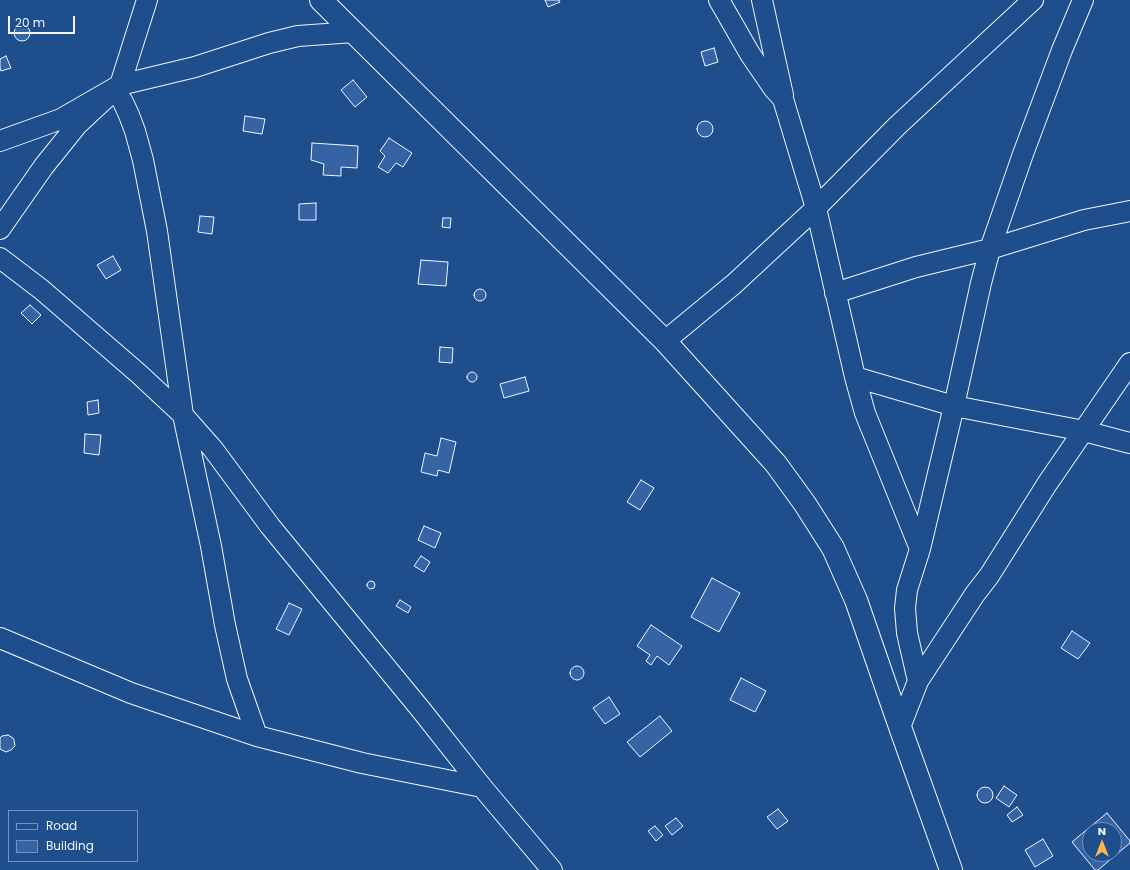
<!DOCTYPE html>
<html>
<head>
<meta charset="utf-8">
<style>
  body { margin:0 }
  #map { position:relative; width:1130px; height:870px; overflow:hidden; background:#1f4e8c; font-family:Poppins,sans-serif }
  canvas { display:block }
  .legend { position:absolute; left:8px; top:810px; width:130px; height:52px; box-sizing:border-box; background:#1f4e8c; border:1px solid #7391ba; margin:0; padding:5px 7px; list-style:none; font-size:12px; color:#f2f6ff }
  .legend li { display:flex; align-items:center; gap:8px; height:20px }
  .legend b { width:20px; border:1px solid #7391ba }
  .north { position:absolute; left:1082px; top:822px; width:40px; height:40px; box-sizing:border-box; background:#1f4e8c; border:1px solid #7391ba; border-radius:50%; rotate:0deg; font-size:11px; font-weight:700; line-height:16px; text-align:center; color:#f2f6ff }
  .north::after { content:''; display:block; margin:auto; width:14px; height:18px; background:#ffb74d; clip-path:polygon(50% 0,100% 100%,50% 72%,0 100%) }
  .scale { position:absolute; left:8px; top:16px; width:67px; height:18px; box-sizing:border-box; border:2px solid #f2f6ff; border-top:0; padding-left:5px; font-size:12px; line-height:14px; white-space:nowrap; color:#f2f6ff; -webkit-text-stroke:3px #1f4e8c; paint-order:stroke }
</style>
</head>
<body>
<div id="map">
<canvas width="1130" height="870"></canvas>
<ul class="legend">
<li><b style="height:5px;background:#1f4e8c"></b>Road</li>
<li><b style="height:11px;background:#3563a3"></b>Building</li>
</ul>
<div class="north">N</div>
<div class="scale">20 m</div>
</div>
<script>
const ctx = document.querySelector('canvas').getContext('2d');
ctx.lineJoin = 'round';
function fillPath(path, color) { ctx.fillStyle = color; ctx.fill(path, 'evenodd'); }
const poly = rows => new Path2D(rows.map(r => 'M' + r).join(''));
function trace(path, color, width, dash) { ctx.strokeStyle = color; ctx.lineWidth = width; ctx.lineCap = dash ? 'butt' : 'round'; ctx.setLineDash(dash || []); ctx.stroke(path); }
const building = poly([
  [545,0,559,0,560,2,548,7,545,0],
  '14 33a8 8 0 1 1 16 0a8 8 0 1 1-16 0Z',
  [714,48,718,62,705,66,701,52,714,48],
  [6,56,11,68,1,71,0,68,0,59,6,56],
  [353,80,367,97,355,107,341,90,353,80],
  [245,116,265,119,262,134,243,131,245,116],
  '697 129a8 8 0 1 1 16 0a8 8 0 1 1-16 0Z',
  [389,138,412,153,403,167,396,163,388,173,378,167,385,156,380,151,389,138],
  [312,143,358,146,357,168,341,167,341,176,323,175,324,164,311,160,312,143],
  [316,203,316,220,299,220,299,204,316,203],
  [200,216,214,217,212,234,198,232,200,216],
  [443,218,451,218,450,228,442,227,443,218],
  [113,256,121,270,106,279,97,265,113,256],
  [421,260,448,262,446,286,418,284,421,260],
  '474 295a6 6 0 1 1 12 0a6 6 0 1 1-12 0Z',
  [30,305,41,315,32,324,21,313,30,305],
  [440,347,453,348,452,363,439,362,440,347],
  '467 377a5 5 0 1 1 10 0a5 5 0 1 1-10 0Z',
  [525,377,529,391,504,398,500,384,525,377],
  [98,400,99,413,88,415,87,402,98,400],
  [85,434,101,435,99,455,84,453,85,434],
  [441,438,456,442,449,473,438,470,437,476,421,472,425,453,437,456,441,438],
  [641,480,654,488,640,510,627,502,641,480],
  [424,526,441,533,435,548,418,540,424,526],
  [421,556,430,562,424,572,414,566,421,556],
  [712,578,740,593,719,632,691,617,712,578],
  '367 585a4 4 0 1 1 8 0a4 4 0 1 1-8 0Z',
  [400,600,411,607,408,613,396,606,400,600],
  [289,603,302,609,289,635,276,629,289,603],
  [651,625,682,646,669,665,657,656,651,665,646,661,650,655,637,646,651,625],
  [1072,631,1090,643,1078,659,1061,648,1072,631],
  '570 673a7 7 0 1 1 14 0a7 7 0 1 1-14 0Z',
  [741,678,766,691,755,712,730,700,741,678],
  [609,697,620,714,605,724,593,708,609,697],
  [660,716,672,731,640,757,627,742,660,716],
  [8,735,13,738,14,740,15,746,11,750,6,752,0,749,0,738,2,736,8,735],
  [1004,786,1017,795,1009,807,996,798,1004,786],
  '977 795a8 8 0 1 1 16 0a8 8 0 1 1-16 0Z',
  [1017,807,1023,815,1012,822,1007,815,1017,807],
  [778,809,788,821,777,829,767,817,778,809],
  [1107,813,1130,841,1130,843,1098,870,1095,870,1072,842,1107,813],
  [1090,830,1114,830,1114,854,1090,854,1090,830],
  [676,818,683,826,672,835,665,826,676,818],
  [655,826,663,835,656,841,648,831,655,826],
  [1043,839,1053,856,1035,867,1025,850,1043,839]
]);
const street = poly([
  [762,0,783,95],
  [115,90,123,102,129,115,135,131,143,160,157,231,183,415,211,546,225,625,237,679,257,736],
  [0,141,61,119,120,85,195,67,269,43,298,36,354,32],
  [0,229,44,166,77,125,120,85,147,0],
  [0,258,42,290,139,374,183,415,213,449,270,526,422,711,482,787,552,870],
  [835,293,916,267,990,249,1084,220,1130,211],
  [665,341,734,284,816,208,783,99,774,89,750,54,719,0],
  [855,377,954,406,1084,431,1130,443],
  [920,549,865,413,855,377,816,208,897,126,1033,0],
  [0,638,131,693,257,736,362,763,482,787],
  [918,681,907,633,905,608,907,590,920,549,954,406,981,283,990,249,1023,154,1062,50,1083,0],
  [900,727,918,681,975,594,989,576,1047,484,1130,363]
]);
const secondary = poly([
  [321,0,665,341,776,464,805,504,833,548,856,600,900,727,951,870]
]);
fillPath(building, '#3563a3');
trace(building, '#f2f6ff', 1);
trace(street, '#f2f6ff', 22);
trace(secondary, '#f2f6ff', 24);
trace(street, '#1f4e8c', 20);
trace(secondary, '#1f4e8c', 22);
</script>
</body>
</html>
